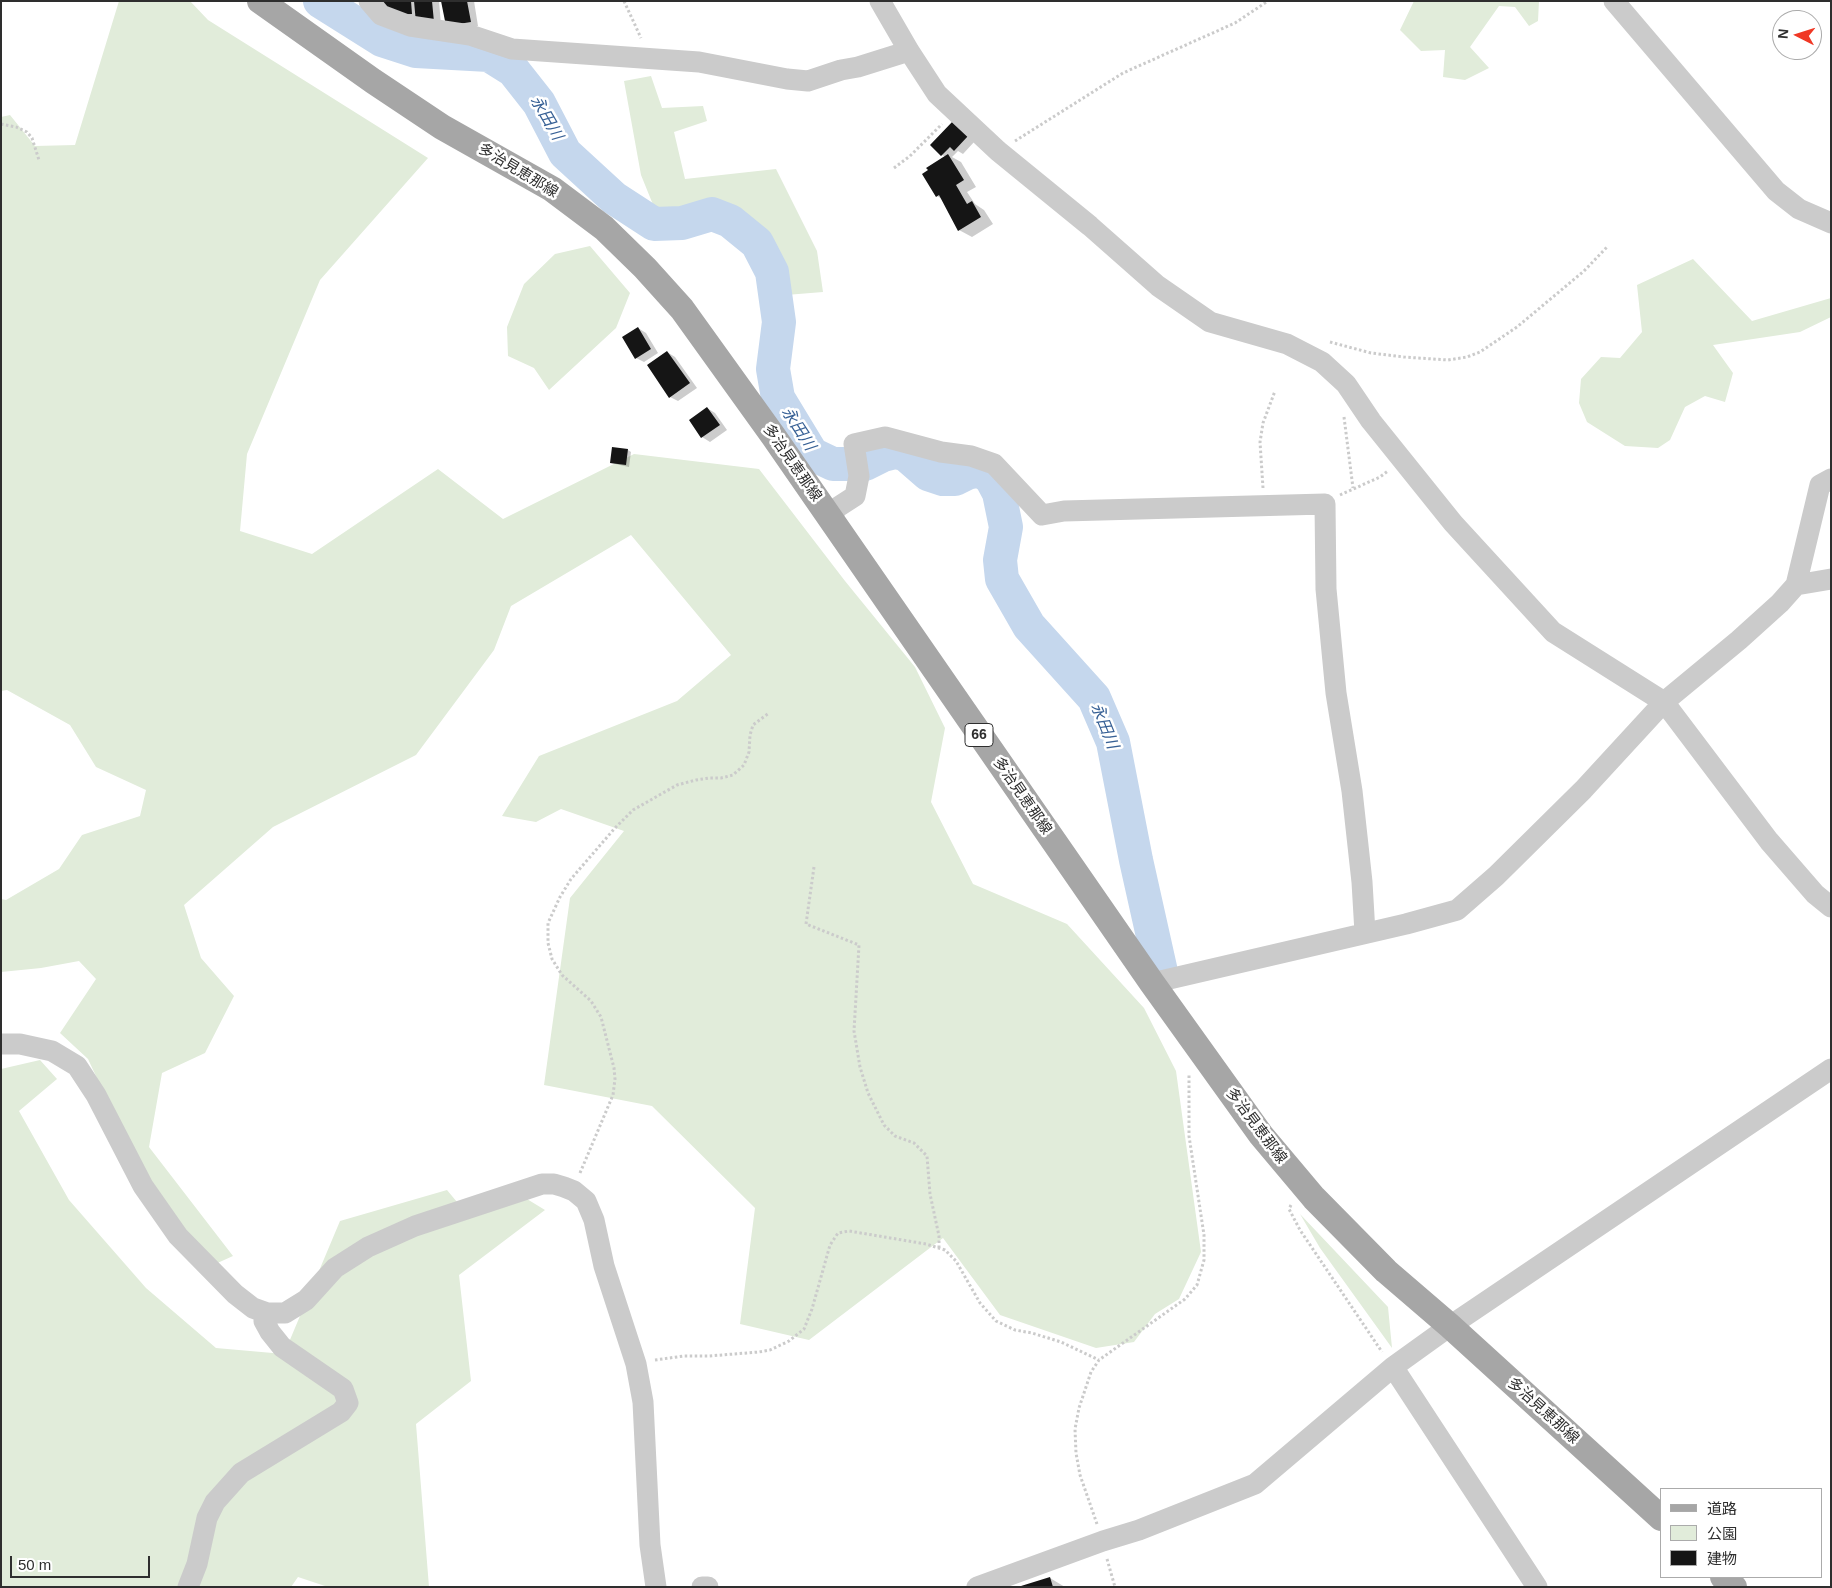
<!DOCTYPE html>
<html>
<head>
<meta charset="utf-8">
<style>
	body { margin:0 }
	#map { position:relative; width:1832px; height:1588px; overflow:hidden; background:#fff; font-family:Arial,"Noto Sans JP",sans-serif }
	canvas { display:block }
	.frame { position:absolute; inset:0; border:2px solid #2e2e2e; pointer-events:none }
	.legend { position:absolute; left:1660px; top:1488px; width:162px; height:90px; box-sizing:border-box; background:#fff; border:1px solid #ababab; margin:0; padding:6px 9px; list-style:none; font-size:15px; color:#2e2e2e }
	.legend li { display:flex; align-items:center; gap:10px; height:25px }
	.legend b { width:25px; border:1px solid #ababab }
	.north { position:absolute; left:1772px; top:10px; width:50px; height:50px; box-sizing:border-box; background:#fff; border:1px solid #ababab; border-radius:50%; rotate:275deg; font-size:14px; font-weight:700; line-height:20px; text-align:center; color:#2e2e2e }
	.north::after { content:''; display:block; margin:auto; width:18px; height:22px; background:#f03825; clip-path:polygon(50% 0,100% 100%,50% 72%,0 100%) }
	.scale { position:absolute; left:10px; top:1556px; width:140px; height:22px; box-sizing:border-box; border:2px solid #2e2e2e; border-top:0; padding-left:6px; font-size:15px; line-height:18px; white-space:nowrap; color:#2e2e2e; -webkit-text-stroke:4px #fff; paint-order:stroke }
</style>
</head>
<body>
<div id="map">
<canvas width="1832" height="1588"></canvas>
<div class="frame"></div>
<ul class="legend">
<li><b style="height:6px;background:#a6a6a6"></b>道路</li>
<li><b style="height:14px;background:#e1ecda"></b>公園</li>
<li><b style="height:14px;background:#151515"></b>建物</li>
</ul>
<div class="north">N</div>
<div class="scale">50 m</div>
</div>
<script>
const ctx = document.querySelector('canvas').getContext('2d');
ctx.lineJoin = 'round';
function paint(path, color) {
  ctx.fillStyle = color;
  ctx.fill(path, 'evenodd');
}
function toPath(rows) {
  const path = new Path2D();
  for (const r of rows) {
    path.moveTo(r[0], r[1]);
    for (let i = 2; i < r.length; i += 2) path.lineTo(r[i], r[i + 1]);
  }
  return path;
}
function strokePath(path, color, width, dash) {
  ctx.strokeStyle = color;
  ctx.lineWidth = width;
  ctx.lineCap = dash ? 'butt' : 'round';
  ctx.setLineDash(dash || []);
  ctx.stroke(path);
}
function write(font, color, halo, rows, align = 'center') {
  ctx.font = font + ' Arial,"Noto Sans JP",sans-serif';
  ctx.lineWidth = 5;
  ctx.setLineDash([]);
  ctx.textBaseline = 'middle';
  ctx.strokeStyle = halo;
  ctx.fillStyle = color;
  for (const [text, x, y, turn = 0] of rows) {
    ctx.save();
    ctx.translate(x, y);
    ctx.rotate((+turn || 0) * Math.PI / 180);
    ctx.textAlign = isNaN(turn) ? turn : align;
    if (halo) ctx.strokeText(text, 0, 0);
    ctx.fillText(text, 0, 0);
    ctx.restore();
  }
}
paint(toPath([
	[119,1,190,1,208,20,428,158,320,280,247,454,240,531,312,554,438,469,503,519,634,454,759,469,845,581,915,667,945,728,931,802,973,884,1067,924,1144,1008,1176,1071,1201,1252,1179,1299,1155,1314,1134,1342,1096,1348,1000,1315,943,1238,809,1340,740,1324,755,1208,652,1106,544,1085,570,898,624,831,561,809,536,822,502,816,539,756,677,701,731,655,631,535,511,606,494,650,416,755,273,827,184,905,201,958,234,996,205,1053,162,1073,149,1147,233,1256,213,1265,161,1205,124,1136,88,1059,60,1033,96,979,79,961,41,968,1,972,1,899,6,900,59,869,82,835,140,816,146,790,96,767,70,725,7,690,1,691,1,117,10,115,35,146,75,145],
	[1414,1,1539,1,1538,21,1529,26,1515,7,1499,6,1470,47,1489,68,1465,80,1443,77,1445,50,1421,51,1400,30],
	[651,76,662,108,703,106,707,121,674,132,685,179,776,169,817,251,823,292,786,295,778,267,764,238,741,217,710,204,656,212,641,175,624,81],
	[590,246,630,293,616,328,549,390,534,368,508,356,507,327,524,284,555,254],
	[1693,259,1752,321,1831,298,1831,317,1800,332,1713,345,1733,373,1725,402,1705,396,1685,407,1670,440,1658,448,1625,446,1587,422,1579,403,1581,379,1601,357,1620,358,1642,332,1637,285],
	[40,1060,57,1079,19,1111,69,1200,146,1288,216,1348,284,1354,340,1221,447,1190,467,1214,522,1196,545,1210,459,1275,471,1381,416,1424,429,1587,328,1587,298,1577,291,1587,1,1587,1,1069],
	[1300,1214,1388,1307,1392,1348,1320,1248]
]), '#e1ecda');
paint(toPath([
	[384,1,439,1,441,25,393,19],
	[443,1,474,1,478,26,455,30],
	[953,123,975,141,963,154,958,151,952,157,961,162,976,187,967,192,975,204,984,210,993,224,972,237,959,230,942,199,937,196,946,157,942,155],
	[638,328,646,333,658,353,644,362,636,358],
	[667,352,675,357,697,388,678,401,670,397],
	[707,408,715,413,727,430,710,442,702,437,691,420],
	[628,450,631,452,629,467,611,463],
	[1050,1578,1065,1587,1023,1587]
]), '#0003');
strokePath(toPath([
	[320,1,382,40,416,51,489,55,513,70,539,103,565,153,614,198,654,224,682,223,712,214,730,221,757,243,772,272,779,322,773,369,778,398,812,454,833,464,865,464,883,455,895,452,905,454,928,474,943,479,955,479,967,473,980,470,991,478,999,493,1006,527,1000,560,1002,579,1029,626,1094,698,1113,742,1136,860,1161,972]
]), '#c5d7ed', 34);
paint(toPath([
	[383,1,411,1,412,14,384,15],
	[414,1,432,1,434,22,416,23],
	[441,1,467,1,471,22,446,26],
	[953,121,968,136,954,151,950,147,941,156,930,145],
	[948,154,964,180,956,185,967,204,972,201,981,217,958,231,939,195,936,197,922,174,928,170,926,168],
	[638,327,651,349,635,359,622,337],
	[667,351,690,383,669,398,647,365],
	[707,407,720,425,701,438,689,420],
	[612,447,628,449,626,465,610,463],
	[1050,1577,1053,1587,1021,1587,1021,1586]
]), '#151515');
strokePath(toPath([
	[624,1,641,38],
	[1,124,16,127,27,132,32,138,39,160],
	[1015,141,1123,73,1235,23,1268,1],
	[894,168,910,156,942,124],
	[1330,342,1371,353,1404,357,1448,360,1467,357,1480,352,1517,327,1584,271,1608,246],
	[1344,417,1353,488],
	[1263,488,1260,442,1263,423,1275,391],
	[1340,495,1380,477,1388,471],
	[814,867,806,924,859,945,854,1031,860,1067,868,1093,884,1125,895,1136,914,1143,927,1156,930,1194,939,1236,939,1248],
	[580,1173,613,1095,615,1079,614,1068,601,1017,591,1001,562,975,552,959,548,943,548,923,560,897,571,879,615,828,633,810,677,785,696,780,709,778,721,778,733,775,744,765,749,752,750,735,753,725,769,713],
	[1291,1205,1289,1209,1300,1230,1382,1352],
	[655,1360,684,1356,709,1356,759,1352,770,1350,789,1341,804,1329,812,1309,830,1245,838,1233,849,1231,926,1244,945,1250,956,1261,980,1303,996,1321,1015,1330,1032,1333,1061,1342,1099,1360],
	[1097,1524,1080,1475,1076,1453,1075,1429,1079,1408,1091,1372,1099,1360,1185,1299,1197,1285,1204,1260,1204,1235,1189,1136,1189,1074],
	[1107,1559,1115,1587]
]), '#cbcbcb', 3, [2.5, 2.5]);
strokePath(toPath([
	[369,1,381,15,410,26,470,35,512,49,699,62,787,79,808,81,841,70,858,67,909,51],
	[880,1,909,51,937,94,998,151,1090,226,1158,286,1210,322,1287,344,1322,362,1346,384,1371,421,1453,523,1553,632,1664,702,1769,841,1815,894,1831,907],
	[1614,1,1776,191,1799,209,1831,223],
	[830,517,838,507,855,496,859,476,854,444,885,437,941,452,971,456,994,464,1042,515,1064,511,1325,504,1326,589,1336,693,1352,791,1362,882,1365,933],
	[1796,585,1831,579],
	[1152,983,1406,924,1457,910,1496,876,1583,790,1664,702,1739,640,1780,603,1796,585,1820,485,1831,479],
	[1,1044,20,1044,52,1051,77,1066,96,1095,143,1186,178,1236,235,1294,253,1308,267,1313,285,1313,306,1300,335,1268,368,1247,415,1226,542,1184,554,1184,564,1187,574,1191,586,1201,594,1220,604,1266,636,1364,643,1402,650,1545,656,1587],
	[1393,1367,1537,1587],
	[188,1587,197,1564,207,1518,215,1502,241,1473,341,1412,348,1403,343,1389,282,1347,270,1332,264,1321,267,1313],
	[702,1587,708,1587],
	[977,1587,1103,1541,1139,1530,1255,1484,1393,1367,1450,1326,1831,1069]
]), '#cbcbcb', 21);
strokePath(toPath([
	[260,1,373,81,442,127,552,189,604,228,645,268,682,309,774,437,1152,983,1261,1135,1314,1198,1386,1271,1450,1326,1661,1518],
	[1723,1577,1734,1587]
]), '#a6a6a6', 26);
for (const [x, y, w] of [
	[979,735,28]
]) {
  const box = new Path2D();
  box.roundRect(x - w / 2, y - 11.5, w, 23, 4);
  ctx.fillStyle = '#fff';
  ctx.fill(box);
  strokePath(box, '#2e2e2e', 1);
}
write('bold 14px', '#2e2e2e', null, [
	["66",979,735]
]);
write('15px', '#2e2e2e', '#fff', [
	["多治見恵那線",518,171,31],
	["多治見恵那線",792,463,55],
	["多治見恵那線",1022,796,55],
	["多治見恵那線",1256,1126,53],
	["多治見恵那線",1543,1411,42]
]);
write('italic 16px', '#376095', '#fff', [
	["永田川",546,118,60],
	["永田川",798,429,57],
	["永田川",1104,726,68]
]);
</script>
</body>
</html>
